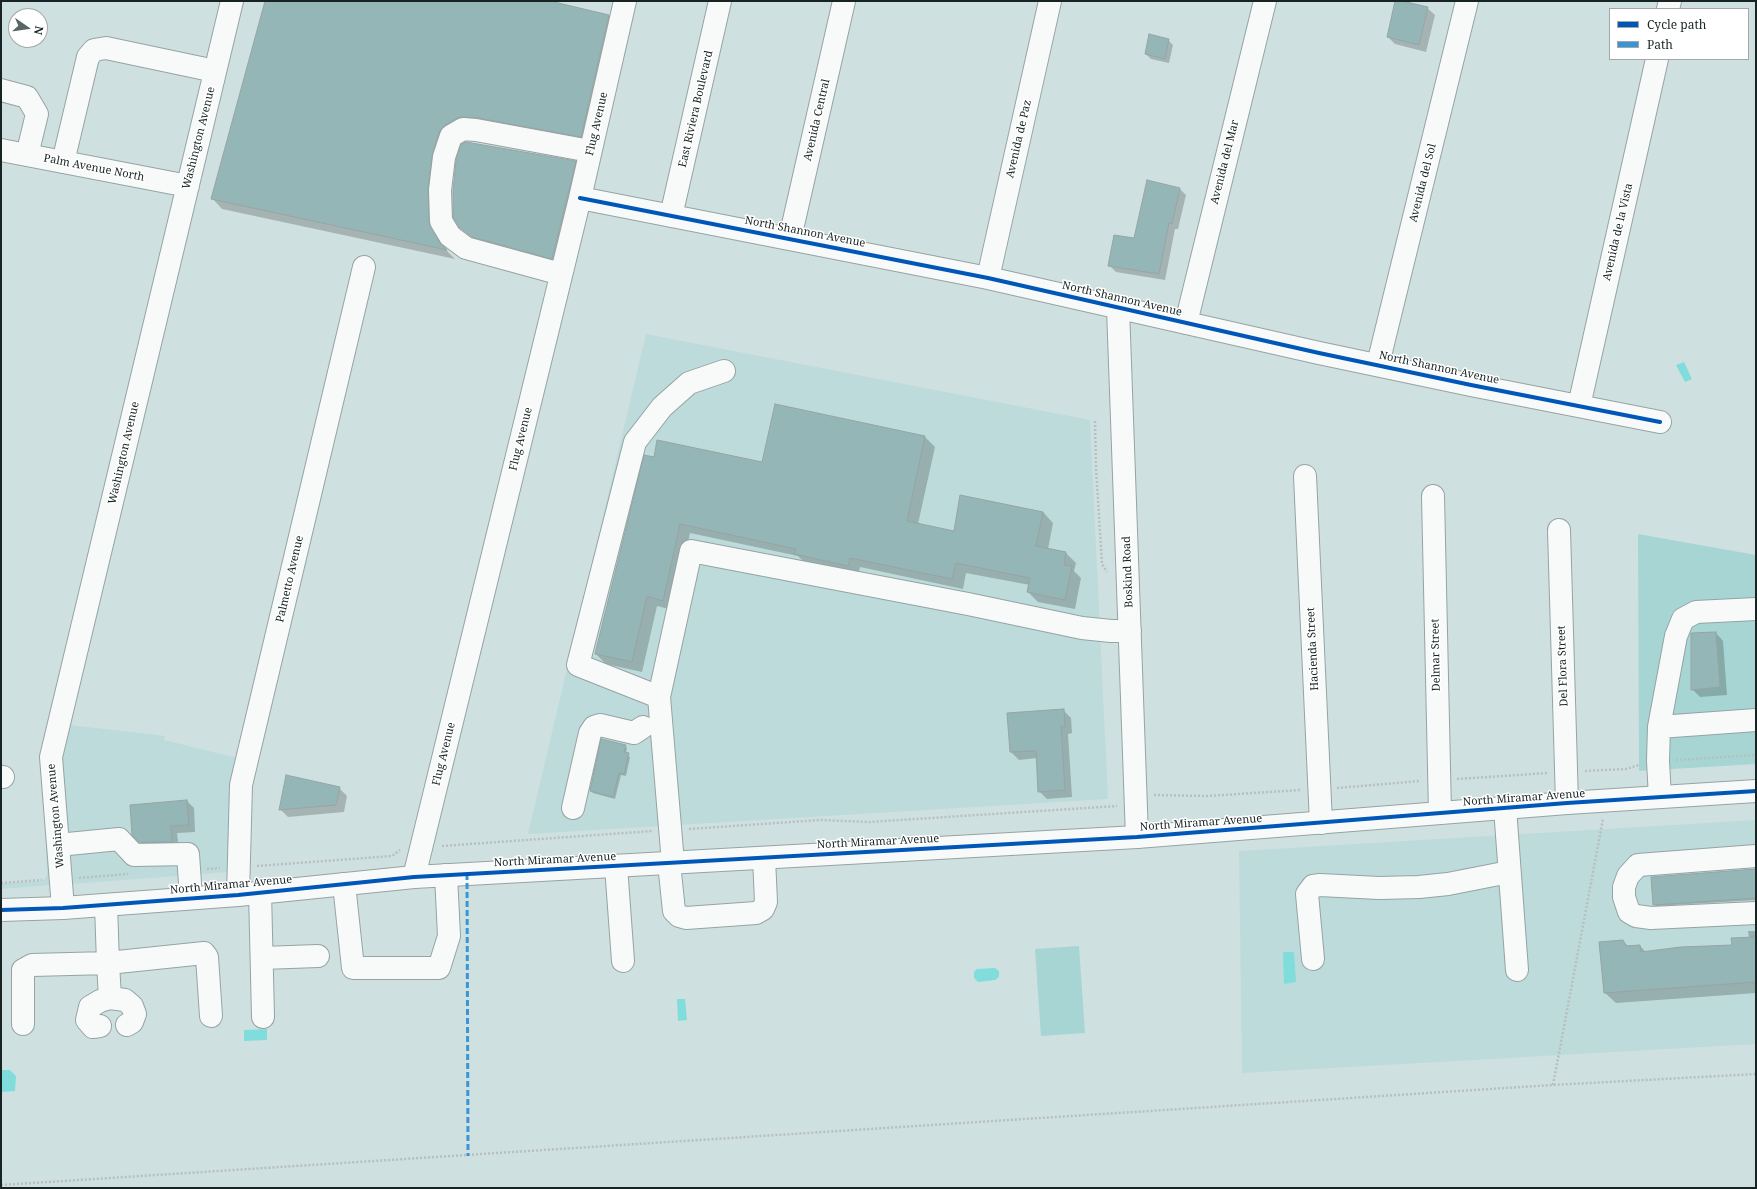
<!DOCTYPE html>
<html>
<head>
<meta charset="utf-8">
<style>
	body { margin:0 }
	#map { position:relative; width:1757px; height:1189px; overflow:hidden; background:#cfe0e0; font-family:"Noto Serif",serif }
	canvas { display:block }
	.frame { position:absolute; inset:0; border:2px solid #182424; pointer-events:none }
	.legend { position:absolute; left:1609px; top:8px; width:140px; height:52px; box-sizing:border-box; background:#fff; border:1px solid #a3a7a7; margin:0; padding:5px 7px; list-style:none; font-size:12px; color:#182424 }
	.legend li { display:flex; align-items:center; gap:8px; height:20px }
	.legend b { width:20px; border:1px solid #a3a7a7 }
	.north { position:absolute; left:8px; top:8px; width:40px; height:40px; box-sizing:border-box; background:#fff; border:1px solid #a3a7a7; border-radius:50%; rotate:103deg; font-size:11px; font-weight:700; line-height:16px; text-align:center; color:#182424 }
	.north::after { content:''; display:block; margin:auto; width:14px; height:18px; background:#586666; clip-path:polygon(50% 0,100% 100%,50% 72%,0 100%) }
</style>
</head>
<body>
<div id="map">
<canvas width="1757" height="1189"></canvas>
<div class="frame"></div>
<ul class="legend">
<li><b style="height:5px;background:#0057b8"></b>Cycle path</li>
<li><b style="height:5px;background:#3995d6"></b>Path</li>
</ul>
<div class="north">N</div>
</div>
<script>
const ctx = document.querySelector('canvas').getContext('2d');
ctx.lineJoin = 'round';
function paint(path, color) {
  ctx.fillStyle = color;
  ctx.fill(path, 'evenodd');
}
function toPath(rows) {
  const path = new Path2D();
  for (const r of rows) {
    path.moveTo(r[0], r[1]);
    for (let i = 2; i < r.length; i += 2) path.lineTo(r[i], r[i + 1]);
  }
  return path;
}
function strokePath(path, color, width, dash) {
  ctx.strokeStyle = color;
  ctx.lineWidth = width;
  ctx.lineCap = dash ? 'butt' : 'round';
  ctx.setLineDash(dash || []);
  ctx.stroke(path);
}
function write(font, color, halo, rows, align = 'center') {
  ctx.font = font + ' "Noto Serif",serif';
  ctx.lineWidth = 3;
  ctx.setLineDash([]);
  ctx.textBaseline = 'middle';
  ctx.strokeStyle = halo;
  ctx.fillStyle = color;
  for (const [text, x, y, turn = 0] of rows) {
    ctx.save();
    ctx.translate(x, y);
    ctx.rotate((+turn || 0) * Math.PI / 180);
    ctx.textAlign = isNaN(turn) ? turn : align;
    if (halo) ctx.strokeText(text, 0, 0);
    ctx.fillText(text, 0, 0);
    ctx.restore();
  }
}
paint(toPath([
	[646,334,1090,420,1108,799,528,834],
	[69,725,165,736,164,740,237,758,229,872,71,884,61,758],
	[45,801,51,885,1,889,1,883,40,881,44,880,47,876],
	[1756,820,1756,1044,1242,1073,1239,851]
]), '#bddbda');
paint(toPath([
	[1638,534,1756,555,1756,764,1639,771],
	[1079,946,1085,1033,1041,1036,1035,949]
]), '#a7d5d3');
paint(toPath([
	[1684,362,1692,379,1685,382,1676,365],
	[1283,952,1294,952,1296,982,1284,984],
	[995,968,999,971,999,977,995,980,978,982,974,978,974,972,977,969],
	[677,999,685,999,687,1020,678,1021],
	[267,1029,267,1040,244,1041,244,1030],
	[1,1070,10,1070,16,1076,15,1091,1,1092]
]), '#80dddb');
paint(toPath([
	[266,1,545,1,609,16,619,26,591,146,455,135,440,238,448,252,455,259,222,209,212,198],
	[1396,1,1427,8,1435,15,1426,52,1395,44,1388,37],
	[1168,40,1173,45,1169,63,1151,59,1146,54],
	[466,143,575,162,585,172,562,268,483,247,460,227],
	[1180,189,1186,195,1178,229,1175,229,1165,280,1116,272,1109,265,1135,240],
	[925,437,935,447,918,524,955,532,1043,512,1053,523,1048,549,1066,553,1076,563,1074,571,1081,578,1075,609,1038,602,1028,592,1030,585,966,573,963,589,860,567,858,575,806,564,798,556,690,533,673,610,657,606,642,672,606,664,596,654,655,458,763,463],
	[1716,633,1723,641,1727,695,1700,697,1692,689],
	[1063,710,1071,718,1072,733,1068,734,1072,797,1047,799,1039,791,1037,758,1019,760,1011,752,1008,714],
	[625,746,627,748,626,754,630,757,626,776,621,775,615,799,593,793,591,791],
	[339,788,347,796,344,812,288,817,280,809],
	[187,801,194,808,195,832,177,833,179,849,147,849,133,834],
	[1756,870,1756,900,1656,906,1654,904],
	[1748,931,1756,931,1756,993,1616,1003,1605,993,1623,941,1629,947,1640,946,1646,952,1733,946,1749,938]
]), '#0003');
const building = toPath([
	[265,1,550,1,609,15,581,137,478,118,464,117,457,118,445,125,439,132,432,156,428,189,429,221,439,242,447,250,211,199,265,1],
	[1395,1,1402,1,1428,7,1419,45,1387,37,1395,1],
	[1149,34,1169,39,1165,59,1145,54,1149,34],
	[466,142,576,161,552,259,472,237,459,227,453,217,453,191,456,160,461,144,466,142],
	[1147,180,1180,188,1172,224,1169,223,1159,274,1108,266,1114,235,1134,238,1147,180],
	[775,404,925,436,907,521,954,531,960,495,1043,512,1036,546,1066,552,1064,565,1072,566,1065,600,1027,592,1030,578,956,563,952,579,850,558,848,566,794,554,796,549,680,524,663,601,647,596,632,662,595,654,644,455,654,457,657,440,762,462,775,404],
	[1716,632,1720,687,1691,690,1691,633,1716,632],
	[1064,709,1065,726,1061,726,1065,790,1038,792,1036,751,1010,752,1007,713,1064,709],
	[601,739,626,745,624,752,629,753,624,774,619,773,613,797,590,791,601,739],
	[286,775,340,787,336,805,279,810,286,775],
	[187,800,189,825,171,826,172,842,139,842,132,835,130,805,187,800],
	[1756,869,1756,898,1653,905,1651,877,1756,869],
	[1756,937,1756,982,1604,993,1599,942,1623,940,1626,946,1640,945,1641,952,1681,947,1732,945,1731,938,1756,937]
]);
paint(building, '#95b6b6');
strokePath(building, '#97a4a4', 1);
const minor = toPath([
	[1668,9,1670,1],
	[1,90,27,97,37,114,27,155],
	[1,150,188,186],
	[63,162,88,57,94,50,106,48,215,71],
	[580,198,988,278,1319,353,1471,385,1660,422],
	[671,216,720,1],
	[790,238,844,1],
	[561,274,466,248,450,236,441,221,440,190,444,157,451,136,463,129,476,130,590,151],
	[988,278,1050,1],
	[1118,308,1137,837],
	[1186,323,1265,1],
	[1378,364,1467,1],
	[1579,406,1657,59],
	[1305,476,1321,823],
	[1433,496,1440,813],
	[1559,530,1567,803],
	[659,697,578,665,635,442,662,407,689,383,724,371],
	[1659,727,1756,720],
	[1,777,3,777],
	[1660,797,1658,761,1659,727,1676,636,1683,619,1696,612,1756,609],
	[573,808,590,733,594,727,600,725,634,733,643,727],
	[1505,808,1517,970],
	[58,845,119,839,134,855,188,854,191,898],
	[1756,856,1638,865,1628,876,1624,887,1624,897,1629,912,1636,916,1651,918,1756,913],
	[669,863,674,911,679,916,686,918,756,913,763,909,766,902,764,858],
	[673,863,659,697,691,551,968,604,1082,628,1111,631,1130,631],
	[616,866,623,961],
	[414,877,580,198,625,1],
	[344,884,353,968,439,968,449,936,446,875],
	[260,892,263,1017],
	[238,895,241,785,364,267],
	[106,905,108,963,204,953,207,957,211,1016],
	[63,908,51,757,232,1],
	[262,958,318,956],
	[1313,959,1307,894,1313,886,1320,885,1379,888,1419,887,1448,884,1509,872],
	[110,998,125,1000,132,1006,135,1014,132,1022,127,1025],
	[23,1024,23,970,32,965,108,963,110,998,100,1001,90,1007,87,1020,93,1027,100,1026]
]);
const major = toPath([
	[1,910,63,908,238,895,414,877,1137,837,1567,803,1756,791]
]);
strokePath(minor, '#96a3a3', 24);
strokePath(major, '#96a3a3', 24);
strokePath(toPath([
	[1095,421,1096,468,1102,564,1107,572],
	[1676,760,1756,755],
	[1585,771,1626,769,1639,765],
	[1457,779,1548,773],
	[1337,788,1420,781],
	[1154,795,1207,796,1300,790],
	[689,829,820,820,869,822,1117,806],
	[442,846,652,831],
	[257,866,392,856,400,850],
	[207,869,220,868],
	[79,878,128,874],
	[1,883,42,880],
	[1553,1085,1603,819],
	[1,1185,1552,1085,1756,1074]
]), '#b8bfbe', 2.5, [2, 2]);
strokePath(minor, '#f8fafa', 22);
strokePath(major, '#f8fafa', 22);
strokePath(toPath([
	[467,874,468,1156]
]), '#3995d6', 3, [6, 3]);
strokePath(toPath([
	[580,198,988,278,1319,353,1471,385,1660,422],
	[1,910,63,908,238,895,414,877,1137,837,1567,803,1756,791]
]), '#0057b8', 4);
write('11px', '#182424', '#fff', [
	["East Riviera Boulevard",696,109,-77],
	["Avenida Central",817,120,-77],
	["Flug Avenue",597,124,-77],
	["Washington Avenue",199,138,-76],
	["Avenida de Paz",1019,139,-77],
	["Avenida del Mar",1225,162,-76],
	["Palm Avenue North",94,168,11],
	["Avenida del Sol",1423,183,-76],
	["North Shannon Avenue",805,232,11],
	["Avenida de la Vista",1618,232,-77],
	["North Shannon Avenue",1122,299,13],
	["North Shannon Avenue",1439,368,12],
	["Flug Avenue",521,439,-76],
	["Washington Avenue",124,453,-77],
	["Boskind Road",1128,572,-92],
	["Palmetto Avenue",290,579,-77],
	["Hacienda Street",1313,649,-93],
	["Delmar Street",1436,655,-91],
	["Del Flora Street",1563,666,-92],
	["Flug Avenue",444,754,-76],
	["North Miramar Avenue",1524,798,-4],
	["Washington Avenue",56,816,-95],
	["North Miramar Avenue",1201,823,-4],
	["North Miramar Avenue",878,842,-3],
	["North Miramar Avenue",555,860,-3],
	["North Miramar Avenue",231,885,-5]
]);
</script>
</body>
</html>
